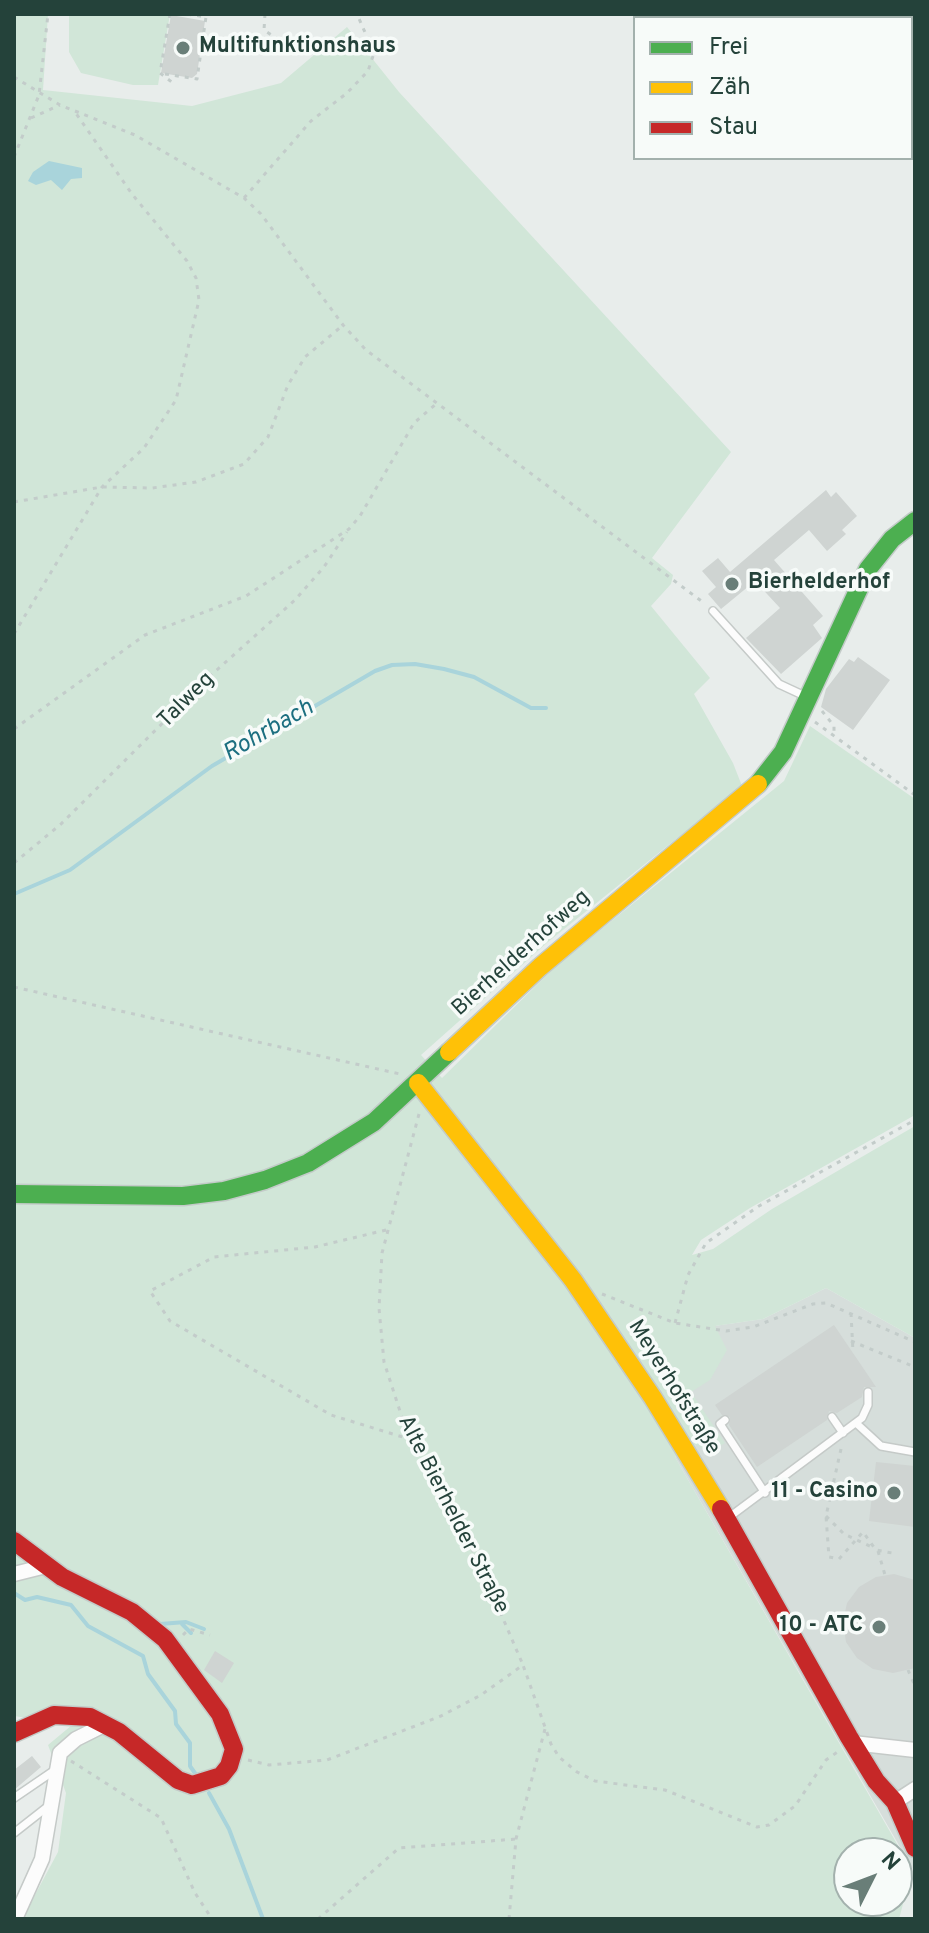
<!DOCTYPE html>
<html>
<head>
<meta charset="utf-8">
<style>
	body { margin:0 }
	#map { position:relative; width:929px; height:1933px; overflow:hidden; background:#e8edeb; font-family:Overpass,sans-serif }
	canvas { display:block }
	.frame { position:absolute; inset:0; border:16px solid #24423a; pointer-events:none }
	.legend { position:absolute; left:633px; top:16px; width:280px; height:144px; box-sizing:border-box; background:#f7fbf9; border:2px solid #a3b1ad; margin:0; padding:10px 14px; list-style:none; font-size:24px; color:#24423a }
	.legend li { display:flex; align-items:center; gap:16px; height:40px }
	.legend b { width:40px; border:2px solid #a3b1ad }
	.north { position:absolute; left:833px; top:1837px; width:80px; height:80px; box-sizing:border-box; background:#f7fbf9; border:2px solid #a3b1ad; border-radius:50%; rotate:48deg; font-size:22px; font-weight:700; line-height:32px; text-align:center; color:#24423a }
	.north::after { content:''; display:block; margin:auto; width:28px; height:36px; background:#697e78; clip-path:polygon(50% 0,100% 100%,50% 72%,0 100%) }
</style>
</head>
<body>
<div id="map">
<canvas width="929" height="1933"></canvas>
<div class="frame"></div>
<ul class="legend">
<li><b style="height:10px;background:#4caf50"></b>Frei</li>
<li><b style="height:10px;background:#ffc107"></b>Zäh</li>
<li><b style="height:10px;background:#c62828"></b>Stau</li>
</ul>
<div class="north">N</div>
</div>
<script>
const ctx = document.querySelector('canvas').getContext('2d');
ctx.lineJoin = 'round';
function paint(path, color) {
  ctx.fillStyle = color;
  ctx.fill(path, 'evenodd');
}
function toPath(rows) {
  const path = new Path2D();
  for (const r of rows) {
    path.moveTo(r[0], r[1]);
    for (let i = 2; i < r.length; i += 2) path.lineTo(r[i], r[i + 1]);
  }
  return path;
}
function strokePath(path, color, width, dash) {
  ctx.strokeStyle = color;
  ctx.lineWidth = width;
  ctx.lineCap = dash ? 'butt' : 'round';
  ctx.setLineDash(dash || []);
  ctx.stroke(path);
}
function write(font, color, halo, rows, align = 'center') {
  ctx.font = font + ' Overpass,sans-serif';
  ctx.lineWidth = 7;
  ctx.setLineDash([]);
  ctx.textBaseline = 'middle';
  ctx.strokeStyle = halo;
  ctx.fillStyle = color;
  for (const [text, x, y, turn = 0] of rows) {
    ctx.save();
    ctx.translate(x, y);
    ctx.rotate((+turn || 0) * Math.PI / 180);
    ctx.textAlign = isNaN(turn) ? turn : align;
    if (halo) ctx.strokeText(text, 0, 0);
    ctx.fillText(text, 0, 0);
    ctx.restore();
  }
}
paint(toPath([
	[826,1288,915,1338,915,1873,675,1457,696,1445,691,1392,714,1326,763,1319]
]), '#d6dedb');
paint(toPath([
	[14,14,48,14,43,90,192,106,281,83,347,27,399,92,731,452,652,558,673,575,671,584,651,606,710,678,694,694,733,763,742,786,548,942,421,1055,442,1078,556,966,784,781,810,726,915,799,915,1115,750,1208,701,1240,692,1255,713,1249,772,1209,915,1126,915,1338,826,1288,763,1319,715,1326,727,1350,710,1380,691,1392,725,1443,710,1452,696,1445,675,1457,912,1870,899,1919,22,1919,58,1852,66,1793,48,1745,72,1725,14,1716],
	[849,1853,897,1853,897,1901,849,1901],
	[69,14,170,14,158,85,133,85,81,73,69,52]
]), '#d1e6d8');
paint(toPath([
	[49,161,82,168,82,178,71,179,62,190,51,180,36,185,28,181,33,172]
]), '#a9d4db');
strokePath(toPath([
	[14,894,70,870,212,766,375,671,392,665,415,664,444,669,474,677,531,708,546,708],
	[14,1593,25,1600,37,1597,71,1605,88,1626,143,1656,148,1674,175,1711,176,1724,190,1743,190,1766,197,1776],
	[160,1624,186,1622,204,1629],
	[182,1624,191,1633],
	[209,1793,229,1829,263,1919]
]), '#a9d4db', 4);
paint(toPath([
	[171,15,205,21,197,74,192,78,161,73],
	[826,490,831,497,836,492,857,516,842,530,846,534,827,551,809,530,774,560,823,616,813,625,822,638,781,674,746,638,780,608,755,581,721,609,708,594,716,587,702,571,718,558,730,572],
	[858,657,890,680,853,730,821,707,826,689,849,659,854,662],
	[834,1325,876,1387,864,1387,862,1397,837,1413,829,1411,827,1420,757,1467,729,1425,730,1417,722,1415,715,1405],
	[876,1462,915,1466,915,1527,869,1521],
	[894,1574,915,1580,915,1668,893,1673,873,1669,857,1658,846,1642,843,1622,847,1603,859,1587,876,1577],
	[215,1651,234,1663,222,1683,204,1670],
	[32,1756,41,1767,14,1790,14,1770]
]), '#cfd4d2');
const lane = toPath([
	[713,611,779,684,807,697],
	[832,1417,843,1433],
	[725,1420,720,1424,765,1493],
	[856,1423,881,1446,915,1452],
	[728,1518,862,1418,868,1405,868,1392],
	[14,1798,55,1770],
	[14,1833,51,1804]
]);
const street = toPath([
	[14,1574,46,1566],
	[853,1743,915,1750],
	[895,1802,915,1789],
	[15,1919,42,1859,60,1753,76,1739,106,1724]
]);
const fast = toPath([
	[758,784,783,752,868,569,892,539,915,521],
	[14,1194,183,1196,224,1191,265,1180,308,1163,374,1122,449,1052]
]);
const slow = toPath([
	[449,1052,540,967,758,784],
	[418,1083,573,1280,653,1398,721,1509]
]);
const jam = toPath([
	[721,1509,849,1737,876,1781,895,1802,915,1848],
	[14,1541,62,1577,132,1612,165,1639,220,1714,234,1749,229,1766,221,1776,192,1785,178,1780,119,1732,90,1717,54,1715,14,1733]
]);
strokePath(lane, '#c5cac8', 10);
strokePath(street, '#c5cac8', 17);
strokePath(fast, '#c3cbc8', 21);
strokePath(slow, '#c3cbc8', 21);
strokePath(jam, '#c3cbc8', 21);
strokePath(toPath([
	[170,14,160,73,173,83],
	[265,14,264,30,279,40,277,47],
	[165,74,197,79,206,17,187,14],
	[14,77,60,105,135,135,244,198,261,214,343,325,366,350,704,603],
	[31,118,60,105],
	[14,157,39,95,48,14],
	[244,198,311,121,347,93,368,71,374,53,357,14],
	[14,502,102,487,152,488,196,482,244,464,268,437,288,385,305,357,342,326],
	[14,634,102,487,144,448,176,400,199,300,196,278,187,261,132,194,75,112],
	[822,711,834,726,834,735],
	[815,722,915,795],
	[14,729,145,635,246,596,349,529,360,516,414,423,436,404],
	[14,863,61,824,209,677,295,600,324,567,347,532],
	[14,987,400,1074],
	[419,1114,382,1253,379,1308,384,1362,409,1439,477,1558,523,1665],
	[386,1230,315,1247,214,1257,150,1291,170,1321,331,1415,409,1439],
	[602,1294,675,1323,726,1331,753,1327,813,1304,826,1303,915,1342],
	[851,1313,853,1352],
	[675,1323,688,1275,706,1243,759,1206,915,1120],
	[851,1341,915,1367],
	[841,1449,826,1516,829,1557,839,1559,863,1532,876,1550,892,1553],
	[826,1516,844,1534,874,1548],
	[878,1551,885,1575],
	[183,1635,189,1629,210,1635],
	[908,1670,915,1686],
	[248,1760,269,1765,327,1760,441,1716,481,1695,523,1665,551,1744,559,1757,577,1772,595,1781,665,1790,757,1827,769,1825,795,1806,826,1760,839,1751],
	[71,1761,161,1818,195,1893,212,1919],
	[318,1919,399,1848,516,1839],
	[509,1919,516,1839,545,1729]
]), '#c3ccca', 3, [4, 6]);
strokePath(lane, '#fcfcfc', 7);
strokePath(street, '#fcfcfc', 14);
strokePath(fast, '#4caf50', 18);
strokePath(slow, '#ffc107', 18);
strokePath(jam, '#c62828', 18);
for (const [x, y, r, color] of [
	[183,48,8,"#697e78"],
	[732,584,8,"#697e78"],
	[894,1493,8,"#697e78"],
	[879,1627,8,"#697e78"]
]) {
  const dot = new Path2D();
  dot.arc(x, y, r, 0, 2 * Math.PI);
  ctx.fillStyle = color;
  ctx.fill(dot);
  strokePath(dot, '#f7fbf9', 3);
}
write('bold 22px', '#24423a', '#f7fbf9', [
	["Multifunktionshaus",199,48],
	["Bierhelderhof",748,584],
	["11 - Casino",878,1493,"right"],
	["10 - ATC",863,1627,"right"]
], 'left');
write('22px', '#24423a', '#f7fbf9', [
	["Talweg",187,701,-45],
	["Bierhelderhofweg",522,954,-42],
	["Meyerhofstraße",673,1388,58],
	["Alte Bierhelder Straße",452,1515,63]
]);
write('italic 24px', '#1c6f80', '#f7fbf9', [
	["Rohrbach",269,732,-30]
]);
</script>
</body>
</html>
